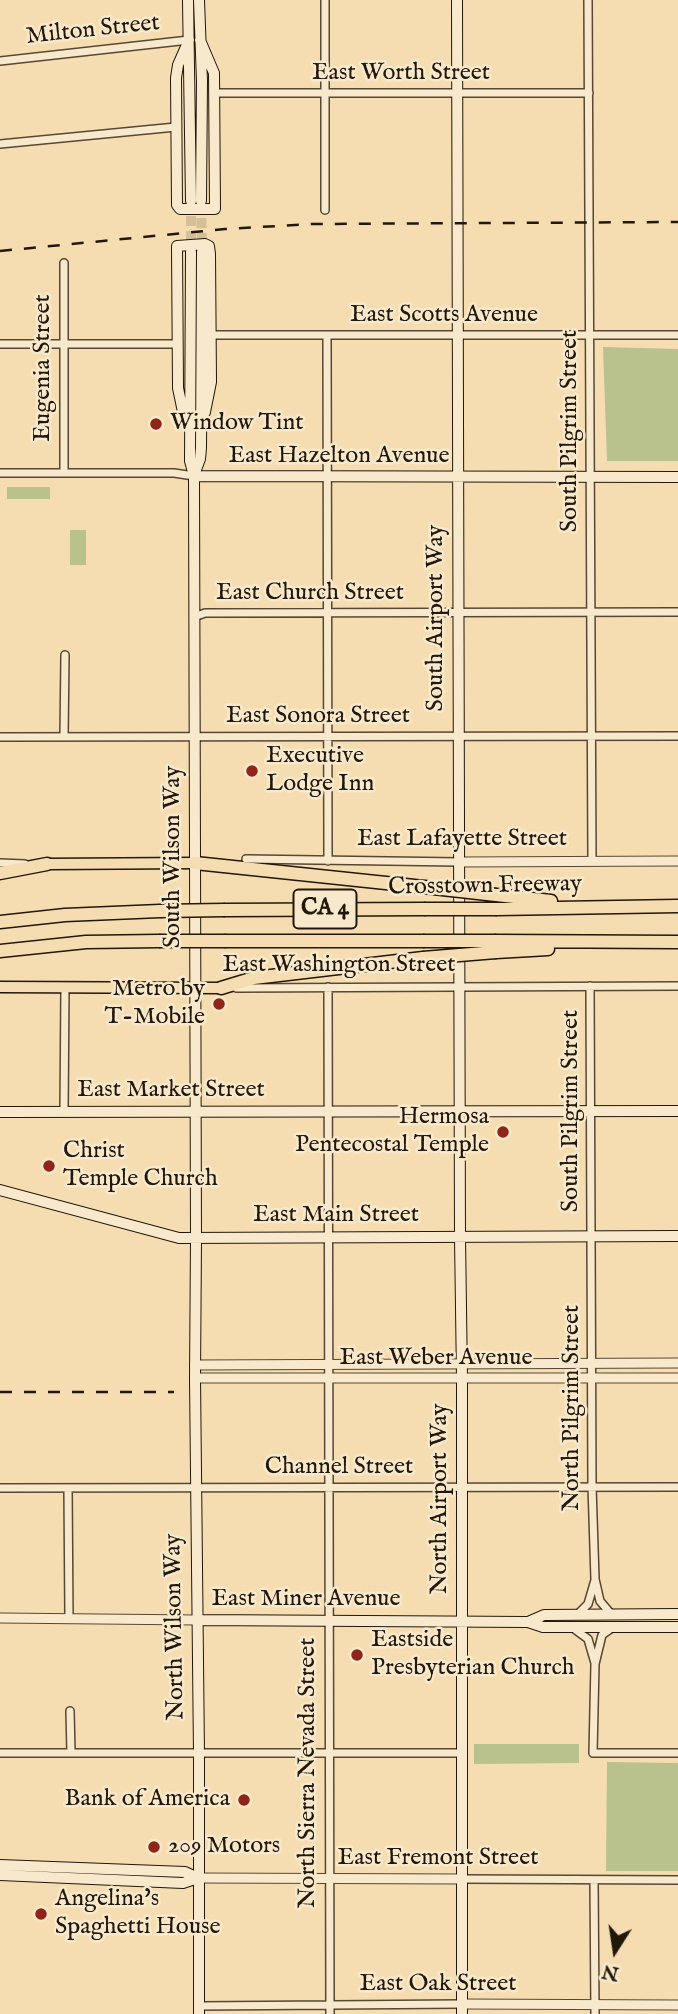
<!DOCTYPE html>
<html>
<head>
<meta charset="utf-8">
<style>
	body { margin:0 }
	#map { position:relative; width:678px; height:2014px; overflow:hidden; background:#f5ddb1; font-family:"IM FELL English",serif }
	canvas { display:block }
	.north { position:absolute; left:580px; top:1916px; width:70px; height:70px; -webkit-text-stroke:5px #f8e9cc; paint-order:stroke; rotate:192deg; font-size:19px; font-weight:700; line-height:28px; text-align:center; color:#21170a }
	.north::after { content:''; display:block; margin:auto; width:24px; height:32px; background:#21170a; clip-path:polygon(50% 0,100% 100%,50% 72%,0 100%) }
</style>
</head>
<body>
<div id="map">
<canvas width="678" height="2014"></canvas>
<div class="north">N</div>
</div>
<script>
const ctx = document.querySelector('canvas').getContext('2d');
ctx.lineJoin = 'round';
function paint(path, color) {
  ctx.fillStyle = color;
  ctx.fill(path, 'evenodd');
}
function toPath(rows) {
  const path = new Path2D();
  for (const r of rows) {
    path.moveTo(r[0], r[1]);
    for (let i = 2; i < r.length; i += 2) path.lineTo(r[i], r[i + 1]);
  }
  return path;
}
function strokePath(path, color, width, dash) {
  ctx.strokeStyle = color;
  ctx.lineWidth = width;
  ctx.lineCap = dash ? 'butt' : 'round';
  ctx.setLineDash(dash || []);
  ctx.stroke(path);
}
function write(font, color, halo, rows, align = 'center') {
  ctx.font = font + ' "IM FELL English",serif';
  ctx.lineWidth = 5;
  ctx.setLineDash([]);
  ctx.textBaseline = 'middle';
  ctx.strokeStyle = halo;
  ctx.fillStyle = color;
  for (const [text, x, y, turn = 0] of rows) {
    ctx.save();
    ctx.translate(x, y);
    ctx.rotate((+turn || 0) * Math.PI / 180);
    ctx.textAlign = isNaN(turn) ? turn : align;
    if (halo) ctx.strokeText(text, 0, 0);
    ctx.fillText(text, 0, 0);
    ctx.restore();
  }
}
paint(toPath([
	[603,347,678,349,678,461,607,461],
	[7,487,50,487,50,499,7,499],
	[70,530,86,530,86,565,70,565],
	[474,1744,579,1744,579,1763,474,1764],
	[607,1762,678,1763,678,1871,606,1871]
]), '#b9c28d');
strokePath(toPath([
	[191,201,191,252],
	[201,203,202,251]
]), '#d5bf98', 10, [10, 5]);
const minor = toPath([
	[588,0,592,861],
	[0,61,189,40],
	[214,93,589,93],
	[0,144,176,127],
	[325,210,325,0],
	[64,263,64,473],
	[211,335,678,335],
	[327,335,328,861],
	[0,344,177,344],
	[0,473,174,473,194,476],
	[194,617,205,613,678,612],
	[0,737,678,736],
	[64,737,65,655],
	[246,859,459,862],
	[0,863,25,864],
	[590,986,592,1486,595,1579,600,1601,611,1614],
	[328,987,330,2014],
	[236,988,678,986],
	[64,1112,65,987],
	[0,1488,678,1487],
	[68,1488,69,1619],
	[577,1615,588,1604,595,1580],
	[573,1628,588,1639,595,1663],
	[612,1628,602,1635,595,1664,593,1753,678,1753],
	[70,1711,71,1753],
	[0,1753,461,1753],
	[462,1879,678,1880],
	[594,1880,595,2014],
	[199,2006,462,2004]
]);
const tertiary = toPath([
	[459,862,678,861],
	[195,1365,678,1363],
	[195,1378,678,1378],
	[0,1618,197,1620],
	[198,1878,462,1879],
	[462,2004,678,2005]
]);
const secondary = toPath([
	[188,0,191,201],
	[199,0,202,81,201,201],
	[457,0,460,1237,462,1379,462,2014],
	[189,40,178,65,176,78,177,205,180,209,215,209,214,73,200,40],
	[191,252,190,461,194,476,196,1239,195,1378,199,1755,199,2014],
	[190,420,183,412,178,388,177,246,205,244,209,246,210,254,211,382,205,412,201,420],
	[194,475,200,459,201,448,202,252],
	[194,476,678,477],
	[0,1112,678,1111],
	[0,1190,179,1238,678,1236],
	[197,1620,528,1622,543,1627,678,1627],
	[528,1622,544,1615,678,1614],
	[0,1865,185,1872,198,1878],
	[0,1875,183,1883,198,1878]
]);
const primary = toPath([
	[47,864,195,863],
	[0,987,221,988]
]);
const motorway = toPath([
	[195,863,424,887],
	[0,873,47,864],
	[496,895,551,901],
	[497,909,678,906],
	[225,910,424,909],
	[0,922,65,915,160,911],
	[226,941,423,941],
	[496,941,678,942],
	[0,951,86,942,159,941],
	[496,952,548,949],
	[221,988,254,978,423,958]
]);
strokePath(minor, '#564834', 10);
strokePath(tertiary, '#564834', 11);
strokePath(secondary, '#21170a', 12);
strokePath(primary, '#21170a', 13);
strokePath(motorway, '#21170a', 15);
strokePath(minor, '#f8e9cc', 7);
strokePath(tertiary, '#f8e9cc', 9);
strokePath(secondary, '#f8e9cc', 10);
strokePath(primary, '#f5ddb1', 10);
strokePath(motorway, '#f5ddb1', 12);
strokePath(toPath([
	[0,251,225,229,312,224,678,222],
	[0,1392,174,1392]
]), '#21170a', 2.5, [12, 12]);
const motorwayBridge = toPath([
	[424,887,496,895],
	[424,909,497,909],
	[160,911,225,910],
	[159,941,226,941],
	[423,941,496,941],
	[423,958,496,952]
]);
strokePath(motorwayBridge, '#21170a', 15, []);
strokePath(motorwayBridge, '#f5ddb1', 12);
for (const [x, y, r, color] of [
	[156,424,7,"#8f2418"],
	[252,771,7,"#8f2418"],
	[219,1004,7,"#8f2418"],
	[503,1132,7,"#8f2418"],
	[49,1166,7,"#8f2418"],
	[357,1655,7,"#8f2418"],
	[244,1800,7,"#8f2418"],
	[154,1847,7,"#8f2418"],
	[41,1914,7,"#8f2418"]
]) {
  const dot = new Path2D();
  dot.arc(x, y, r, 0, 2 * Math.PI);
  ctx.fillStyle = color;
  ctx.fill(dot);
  strokePath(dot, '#f8e9cc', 2.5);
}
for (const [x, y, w] of [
	[325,909,63]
]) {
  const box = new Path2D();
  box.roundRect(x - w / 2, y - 19.5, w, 39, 5);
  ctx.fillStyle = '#f8e9cc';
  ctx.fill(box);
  strokePath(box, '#21170a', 2);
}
write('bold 23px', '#21170a', null, [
	["CA 4",325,909]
]);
write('24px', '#21170a', '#f8e9cc', [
	["Milton Street",93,31,-6],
	["East Worth Street",401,74],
	["East Scotts Avenue",444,316],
	["Eugenia Street",44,368,-90],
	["South Pilgrim Street",571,431,-90],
	["East Hazelton Avenue",339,457],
	["East Church Street",310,594],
	["South Airport Way",437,618,-90],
	["East Sonora Street",318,717],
	["East Lafayette Street",462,840],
	["South Wilson Way",174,857,-90],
	["Crosstown Freeway",485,887,-1],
	["East Washington Street",339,966],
	["East Market Street",171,1091],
	["South Pilgrim Street",572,1111,-90],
	["East Main Street",336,1216],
	["East Weber Avenue",436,1359],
	["North Pilgrim Street",573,1408,-90],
	["Channel Street",339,1468],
	["North Airport Way",441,1499,-90],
	["East Miner Avenue",306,1600],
	["North Wilson Way",176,1627,-91],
	["North Sierra Nevada Street",309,1773,-90],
	["East Fremont Street",438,1859],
	["East Oak Street",438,1985]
]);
write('24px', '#21170a', '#f8e9cc', [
	["Window Tint",170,424],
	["Executive",266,757],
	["Lodge Inn",266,785],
	["Metro by",205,990,"right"],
	["T-Mobile",205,1018,"right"],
	["Hermosa",489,1118,"right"],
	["Pentecostal Temple",489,1146,"right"],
	["Christ",63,1152],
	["Temple Church",63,1180],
	["Eastside",371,1641],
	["Presbyterian Church",371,1669],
	["Bank of America",230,1800,"right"],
	["209 Motors",168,1847],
	["Angelina's",55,1900],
	["Spaghetti House",55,1928]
], 'left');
</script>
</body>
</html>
